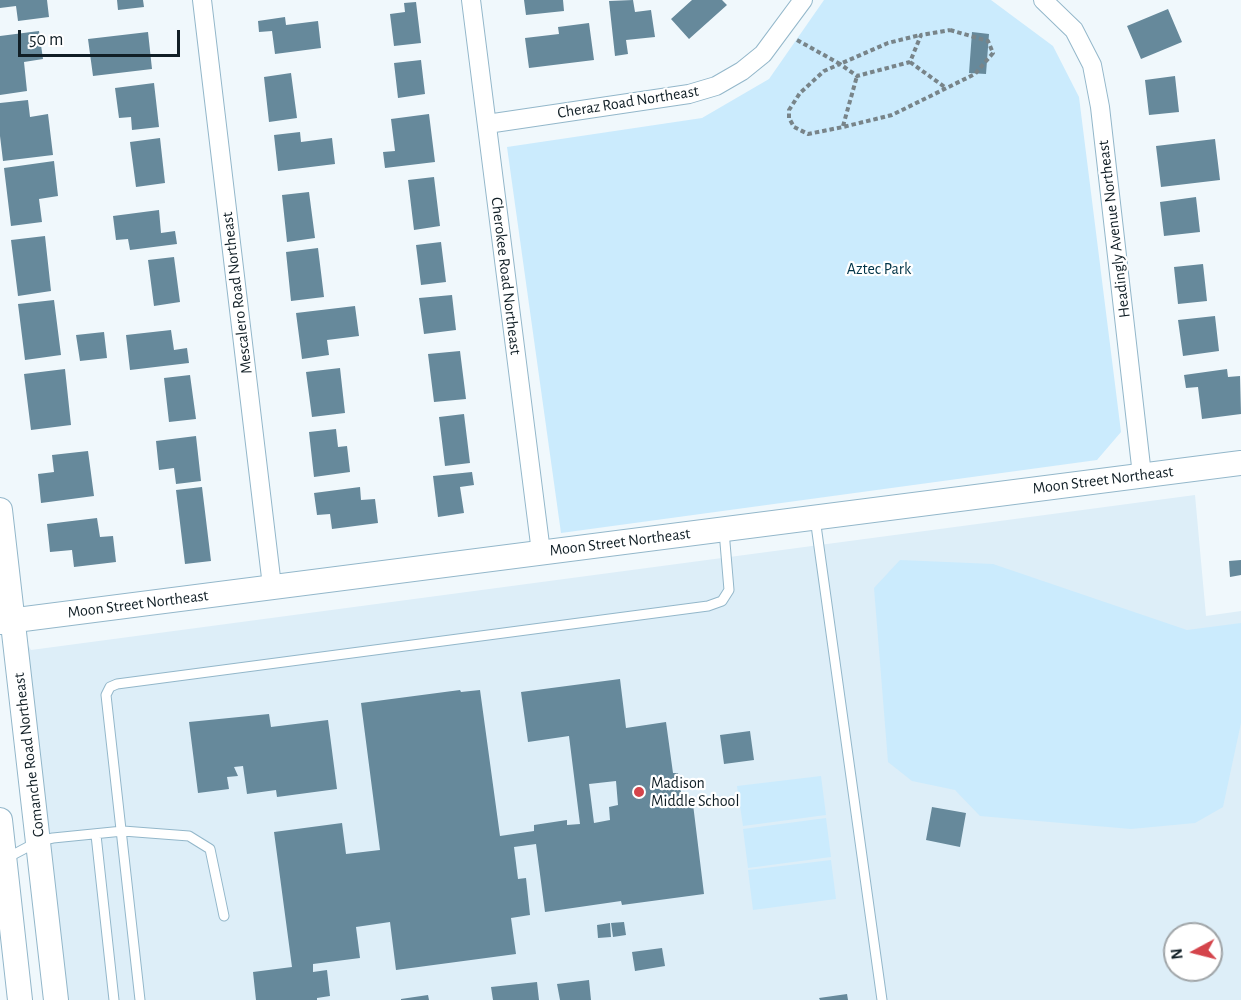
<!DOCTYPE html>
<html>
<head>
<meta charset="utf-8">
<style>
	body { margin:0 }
	#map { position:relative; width:1241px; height:1000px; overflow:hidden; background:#f0f8fc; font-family:"Alegreya Sans",sans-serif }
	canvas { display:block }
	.north { position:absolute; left:1163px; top:922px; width:60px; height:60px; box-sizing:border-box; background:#fff; border:2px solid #a0a5a8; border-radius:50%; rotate:263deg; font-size:16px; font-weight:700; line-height:24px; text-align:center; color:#111f26 }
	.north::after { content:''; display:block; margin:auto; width:21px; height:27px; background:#d4444b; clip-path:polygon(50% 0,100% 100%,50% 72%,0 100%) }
	.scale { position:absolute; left:18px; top:30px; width:162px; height:27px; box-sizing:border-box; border:3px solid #111f26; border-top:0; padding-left:8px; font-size:18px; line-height:21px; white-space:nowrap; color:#111f26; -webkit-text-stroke:4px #fff; paint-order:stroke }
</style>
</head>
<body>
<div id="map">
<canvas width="1241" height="1000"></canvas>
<div class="north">N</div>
<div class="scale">50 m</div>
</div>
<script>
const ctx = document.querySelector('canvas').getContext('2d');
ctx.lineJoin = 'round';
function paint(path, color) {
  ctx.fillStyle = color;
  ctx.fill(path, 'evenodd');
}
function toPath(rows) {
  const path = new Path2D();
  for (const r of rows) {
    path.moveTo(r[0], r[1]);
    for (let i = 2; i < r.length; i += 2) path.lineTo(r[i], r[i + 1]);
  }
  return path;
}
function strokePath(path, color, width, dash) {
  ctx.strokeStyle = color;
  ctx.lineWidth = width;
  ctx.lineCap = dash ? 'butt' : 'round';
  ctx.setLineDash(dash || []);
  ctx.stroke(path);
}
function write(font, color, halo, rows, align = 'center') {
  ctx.font = font + ' "Alegreya Sans",sans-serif';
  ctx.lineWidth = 4.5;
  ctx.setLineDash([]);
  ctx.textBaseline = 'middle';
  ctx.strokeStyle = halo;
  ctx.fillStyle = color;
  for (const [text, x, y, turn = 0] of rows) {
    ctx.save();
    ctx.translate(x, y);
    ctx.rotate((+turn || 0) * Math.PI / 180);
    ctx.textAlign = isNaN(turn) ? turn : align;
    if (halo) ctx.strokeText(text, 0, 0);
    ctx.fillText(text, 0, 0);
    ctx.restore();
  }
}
paint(toPath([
	[1195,495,1206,616,1241,611,1241,1000,68,1000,13,620,31,650],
	[1175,934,1211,934,1211,970,1175,970]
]), '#ddeef8');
paint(toPath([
	[824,0,991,0,1053,46,1079,97,1121,432,1097,460,561,533,507,147,702,118,769,79],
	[900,560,993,564,1187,630,1241,623,1241,723,1223,807,1195,823,1131,829,980,816,955,790,912,781,888,762,874,588],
	[821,776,826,815,743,826,737,786],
	[826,818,831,857,748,868,743,829],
	[831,860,836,899,753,910,748,870]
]), '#cbebfd');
paint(toPath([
	[0,0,47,0,49,17,18,21,16,6,0,8],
	[117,0,143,0,144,7,118,10],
	[524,0,563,0,564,11,526,15],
	[633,0,635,12,651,10,655,37,626,40,628,54,615,56,609,1],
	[692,0,722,0,727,5,689,39,671,19],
	[416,2,421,43,394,46,390,14,405,12,404,3],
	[1168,9,1182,42,1141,59,1127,26],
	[285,17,286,25,318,21,321,48,275,54,272,31,259,32,258,21],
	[589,23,594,60,529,68,525,38,559,34,558,27],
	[39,31,43,59,24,62,27,91,0,95,0,36],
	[148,32,152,69,93,76,88,39],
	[972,32,989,34,986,74,969,73],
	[421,60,425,94,398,98,394,63],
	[291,73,297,118,269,122,264,77],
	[1175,76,1179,112,1149,115,1145,80],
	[154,83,159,127,132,130,131,117,119,118,115,88],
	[28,100,30,117,48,114,53,155,3,161,0,136,0,103],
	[429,114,435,162,385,168,383,152,395,151,391,119],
	[300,132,301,142,332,138,335,164,278,171,274,135],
	[160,138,165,183,136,187,130,142],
	[1215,139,1220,180,1161,187,1156,146],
	[54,161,58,196,39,199,42,222,11,226,4,168],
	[434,177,440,226,414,230,408,180],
	[309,192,315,238,287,242,282,195],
	[1196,197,1200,232,1164,236,1160,202],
	[159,210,161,233,175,231,177,244,130,250,128,239,116,240,113,216],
	[45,236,51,291,18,296,11,240],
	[441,242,446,282,421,285,416,245],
	[318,248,324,297,291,301,286,252],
	[174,257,180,302,154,306,148,260],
	[1203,264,1207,301,1178,304,1174,267],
	[452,295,456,330,424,334,419,298],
	[54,300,61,355,25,360,18,304],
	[355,306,359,336,327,340,329,355,302,359,296,313],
	[1215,316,1219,351,1183,356,1178,320],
	[171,330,174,350,187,348,189,363,130,370,126,335],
	[104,332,107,358,80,361,76,335],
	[460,351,466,399,434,402,428,354],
	[340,368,345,413,312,417,306,372],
	[65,369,71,425,31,430,24,374],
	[1227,369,1228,377,1240,376,1241,414,1202,419,1198,387,1186,388,1184,375],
	[190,375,196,419,169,422,164,378],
	[464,414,470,463,445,466,439,417],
	[336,429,338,447,347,446,350,472,314,477,309,432],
	[196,436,201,481,176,484,174,468,159,470,156,441],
	[88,451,94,496,41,503,38,474,54,472,52,455],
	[472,472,474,485,460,487,464,513,438,517,433,476],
	[202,487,211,561,185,564,176,490],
	[360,487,361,500,375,499,378,523,332,529,330,514,317,515,314,493],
	[97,518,100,537,113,536,116,562,74,567,72,550,50,552,47,524],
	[1241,560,1241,575,1230,577,1229,561],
	[620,679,626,728,666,722,673,773,678,773,682,798,692,796,704,894,622,905,621,901,545,912,536,844,514,847,518,879,526,878,530,915,511,918,516,954,396,970,390,922,356,927,360,958,313,964,313,972,327,970,330,996,317,998,317,1000,256,1000,253,972,292,967,274,832,342,823,346,854,380,850,361,703,460,690,461,692,480,690,500,836,534,831,534,825,567,820,567,825,580,824,569,736,528,742,521,692],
	[616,781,618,805,609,807,610,820,594,823,589,784],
	[269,714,271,727,328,720,337,789,277,797,276,790,247,794,243,766,234,767,238,776,227,777,229,789,198,793,189,722],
	[750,731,754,760,724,764,720,735],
	[932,807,966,813,960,847,926,840],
	[624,922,626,935,613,937,611,923],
	[610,923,611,937,598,938,597,925],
	[662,948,665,966,635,971,632,952],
	[589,980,591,1000,560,1000,557,984],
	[537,982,539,1000,493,1000,491,987],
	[847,994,848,1000,820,1000,819,998],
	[428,995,429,1000,401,1000,401,999]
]), '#66899b');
const lane = toPath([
	[815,518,882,1000],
	[96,835,114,1000],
	[5,859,39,841,53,838,123,831,189,836,210,849,224,916],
	[140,1000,106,695,110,687,117,684,708,606,722,601,729,590,724,531]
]);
const street = toPath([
	[202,0,272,586],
	[471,0,541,552],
	[1043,0,1074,30,1092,65,1100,107,1142,475],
	[487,124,689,94,716,86,742,71,763,54,803,0]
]);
const secondary = toPath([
	[0,510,56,1000],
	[0,622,1241,463],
	[0,820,20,1000]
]);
strokePath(lane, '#93b7ca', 11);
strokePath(street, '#93b7ca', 20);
strokePath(secondary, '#93b7ca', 26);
strokePath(toPath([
	[950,30,988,41,993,53,975,74,892,115,843,127,808,134,794,127,789,118,789,110,800,93,824,71,840,64,857,76,910,62,921,35,950,30],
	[797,40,840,64,888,43,920,35],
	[910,62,946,88],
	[843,126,857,76]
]), '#788489', 4, [4.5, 3]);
strokePath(lane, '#fff', 9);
strokePath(street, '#fff', 18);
strokePath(secondary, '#fff', 24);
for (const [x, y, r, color] of [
	[639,792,6,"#d4444b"]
]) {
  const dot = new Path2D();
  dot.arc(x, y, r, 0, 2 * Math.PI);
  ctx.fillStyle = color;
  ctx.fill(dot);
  strokePath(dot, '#fff', 2);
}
write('16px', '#111f26', '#fff', [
	["Cheraz Road Northeast",628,102,-9],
	["Headingly Avenue Northeast",1114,229,-97],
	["Cherokee Road Northeast",506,276,83],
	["Mescalero Road Northeast",237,293,-97],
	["Moon Street Northeast",1103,480,-7],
	["Moon Street Northeast",620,542,-7],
	["Moon Street Northeast",138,604,-7],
	["Comanche Road Northeast",29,755,-97]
]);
write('16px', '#003448', '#fff', [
	["Aztec Park",879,269]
]);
write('16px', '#111f26', '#fff', [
	["Madison",651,783],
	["Middle School",651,801]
], 'left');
</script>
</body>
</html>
